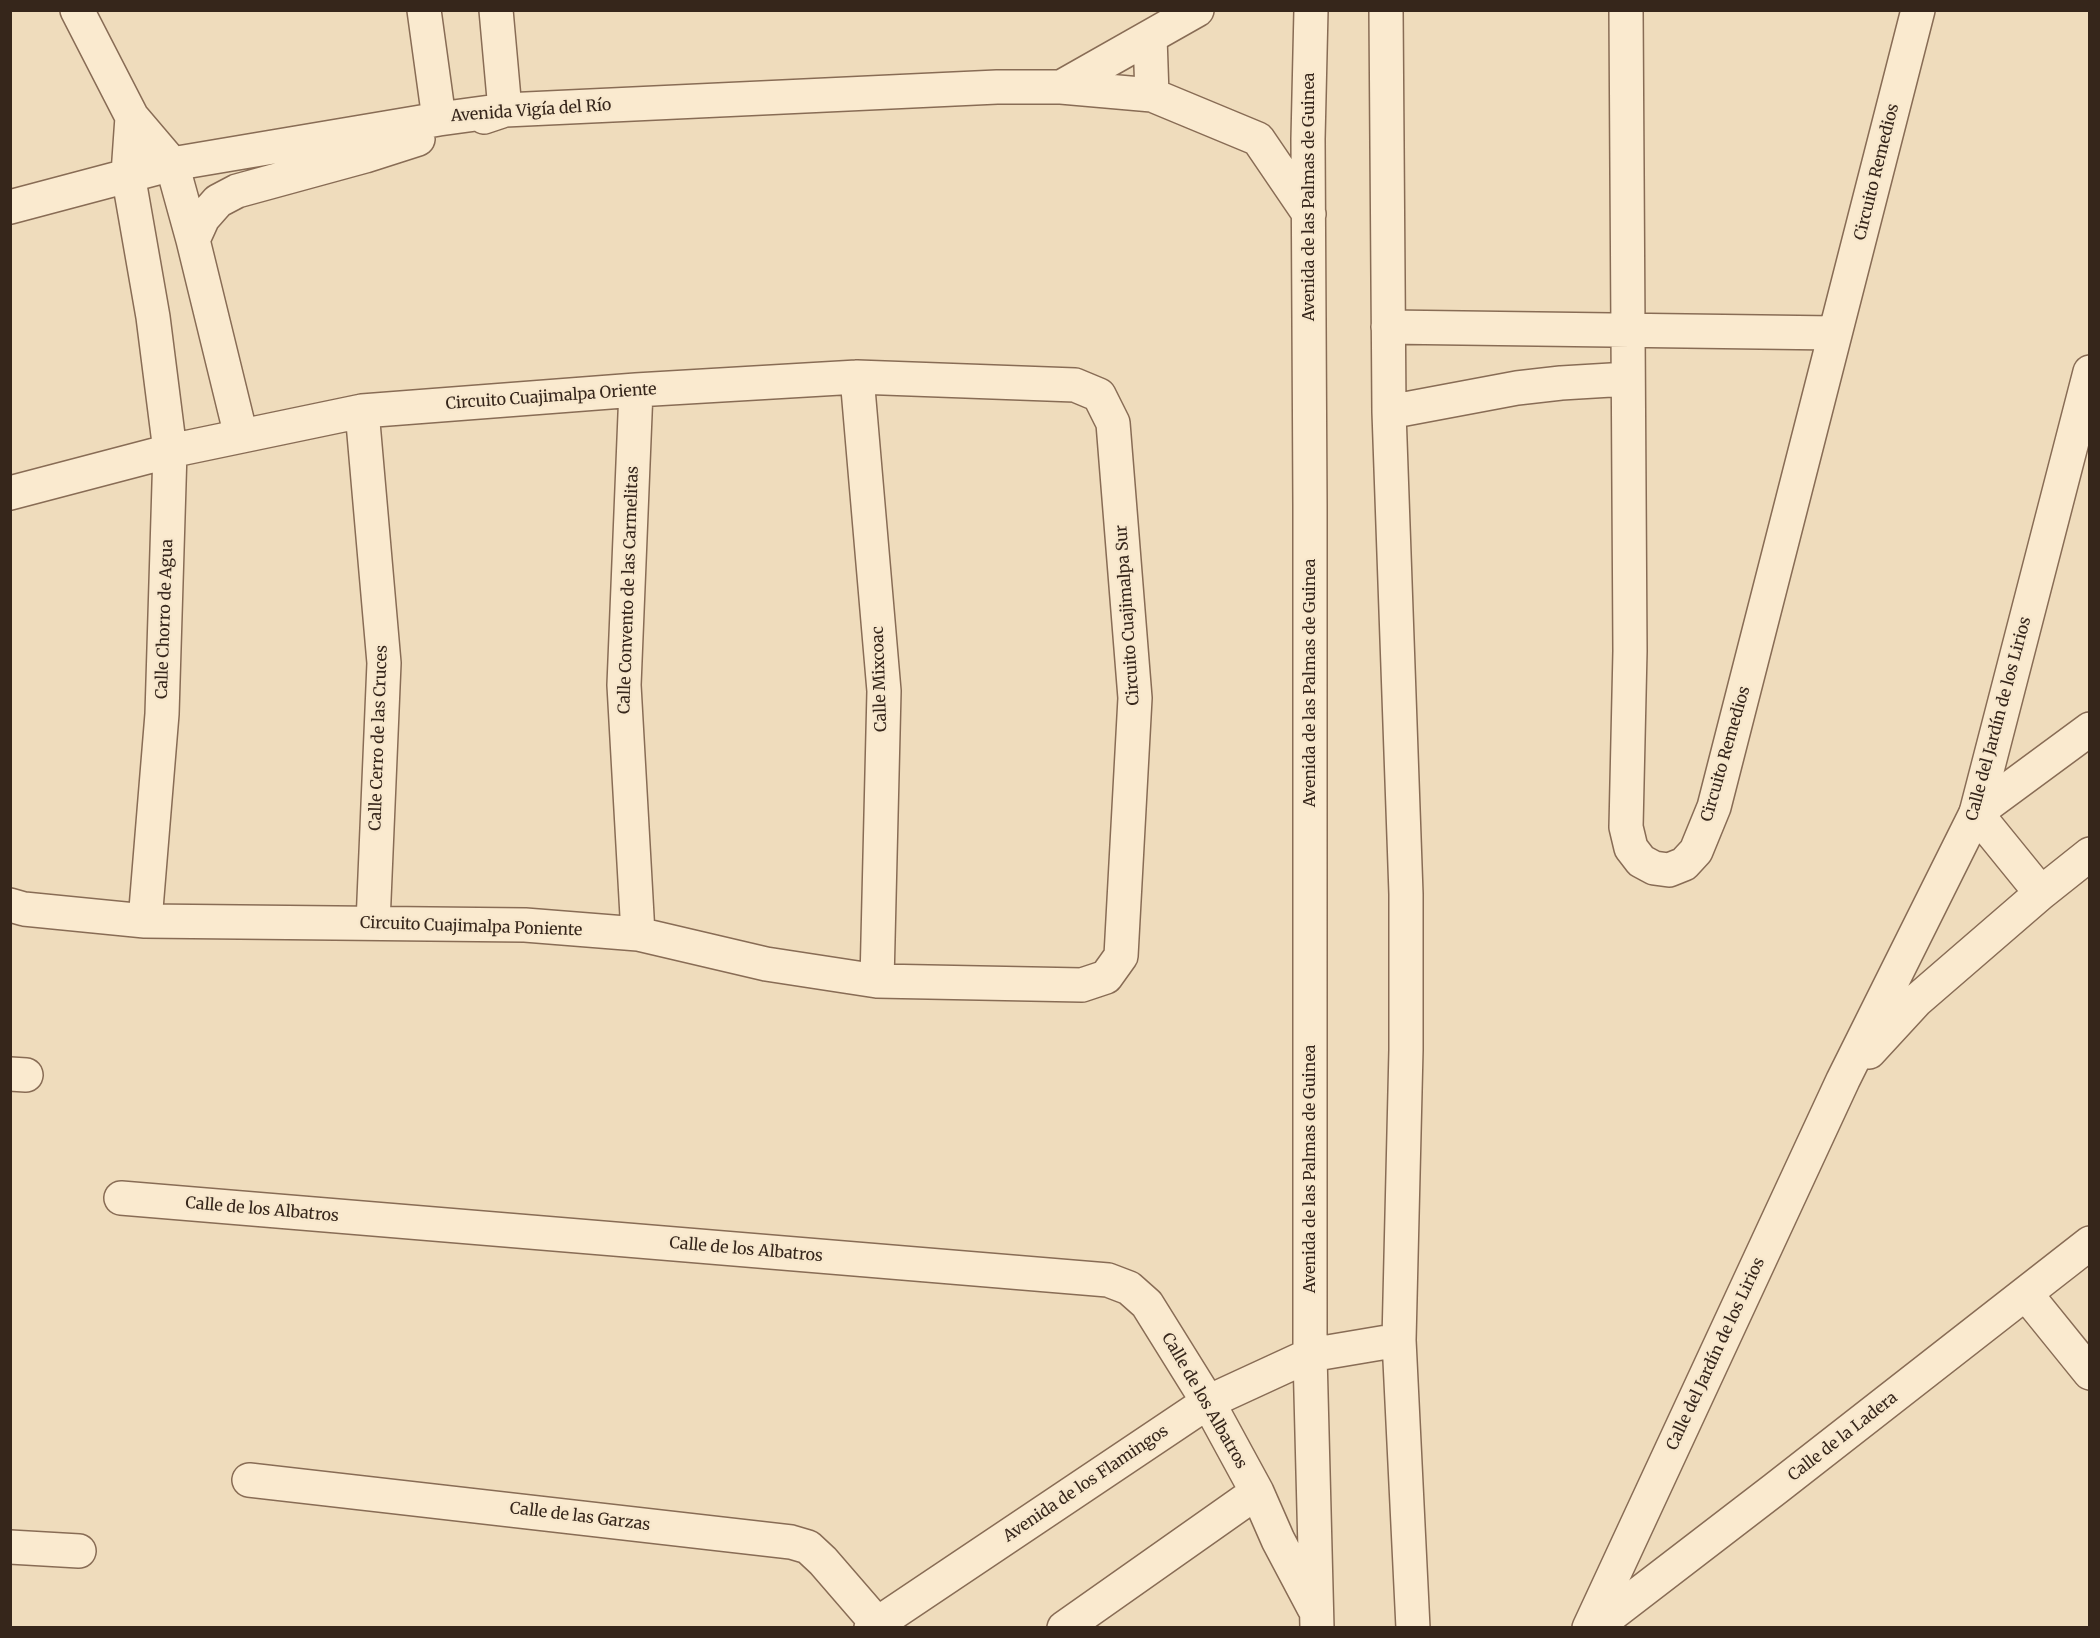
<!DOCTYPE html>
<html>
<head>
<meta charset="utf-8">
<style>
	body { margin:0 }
	#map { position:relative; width:2100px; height:1638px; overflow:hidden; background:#efdcbc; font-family:Merriweather,serif }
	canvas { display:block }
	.frame { position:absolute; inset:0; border:12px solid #36261b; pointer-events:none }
</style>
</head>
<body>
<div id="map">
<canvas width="2100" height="1638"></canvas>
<div class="frame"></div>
</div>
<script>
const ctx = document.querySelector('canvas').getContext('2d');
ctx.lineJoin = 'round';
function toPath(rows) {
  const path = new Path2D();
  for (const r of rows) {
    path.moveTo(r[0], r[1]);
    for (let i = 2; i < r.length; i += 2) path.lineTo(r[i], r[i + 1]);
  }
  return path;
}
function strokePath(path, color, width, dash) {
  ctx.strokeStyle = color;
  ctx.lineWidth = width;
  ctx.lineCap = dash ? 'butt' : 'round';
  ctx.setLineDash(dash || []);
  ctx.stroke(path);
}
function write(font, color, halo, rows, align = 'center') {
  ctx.font = font + ' Merriweather,serif';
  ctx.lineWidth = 4.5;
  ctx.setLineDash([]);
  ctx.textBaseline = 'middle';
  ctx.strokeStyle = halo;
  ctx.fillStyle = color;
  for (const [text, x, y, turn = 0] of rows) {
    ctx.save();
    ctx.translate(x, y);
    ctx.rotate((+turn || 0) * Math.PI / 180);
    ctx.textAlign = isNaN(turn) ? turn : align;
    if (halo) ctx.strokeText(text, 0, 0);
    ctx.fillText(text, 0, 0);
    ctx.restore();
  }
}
const minor = toPath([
	[77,10,132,117,172,164,193,240,241,436],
	[424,10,439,119],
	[1311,10,1308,139,1310,506,1310,1355,1317,1628],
	[1386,10,1389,412,1406,894,1406,1050,1399,1340,1413,1628],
	[1626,10,1630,651,1626,827,1631,848,1641,861,1654,868,1669,870,1684,864,1696,851,1714,807,1918,10],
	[1150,37,1152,95],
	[1061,87,1197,10],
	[132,117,128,174,153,317,170,451,162,714,145,921],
	[484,117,505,110,496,10],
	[10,207,172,164,439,119,505,110,997,87,1061,87,1152,95,1258,139,1309,214],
	[193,240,203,218,218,201,237,191,365,156,418,139],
	[1388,327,1835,333],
	[857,377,884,691,877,981],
	[636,390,624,685,638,934],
	[362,411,384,663,373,923],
	[1389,412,1517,388,1561,383,1628,379],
	[10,493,170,451,362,411,636,390,857,377,1075,385,1099,395,1113,423,1135,698,1121,956,1106,977,1082,985,877,981,766,964,638,934,525,925,145,921,24,909,10,905],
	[1976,813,2090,372],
	[10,1074,26,1075],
	[121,1198,1108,1280,1129,1288,1147,1304,1208,1402,1257,1492,1278,1540,1314,1608],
	[2026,1294,2090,1373],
	[249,1480,791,1542,808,1547,823,1561,881,1628],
	[10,1547,79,1551],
	[871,1628,1208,1402,1310,1355,1399,1340],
	[1064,1628,1257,1492],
	[1594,1628,1775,1489,2090,1243]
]);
const tertiary = toPath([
	[1976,813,2041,893],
	[1869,1052,1916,1001,2041,893,2090,854],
	[1589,1628,1843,1080,1976,813,2090,729]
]);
strokePath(minor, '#886c55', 36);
strokePath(tertiary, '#886c55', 36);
strokePath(minor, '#faeacf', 33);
strokePath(tertiary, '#faeacf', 33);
write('16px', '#36261b', '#f7e7cc', [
	["Avenida Vigía del Río",531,111,-4],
	["Circuito Remedios",1877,172,-76],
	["Avenida de las Palmas de Guinea",1309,197,-90],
	["Circuito Cuajimalpa Oriente",551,397,-4],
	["Calle Convento de las Carmelitas",629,590,-88],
	["Circuito Cuajimalpa Sur",1128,615,-94],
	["Calle Chorro de Agua",165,619,-88],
	["Calle Mixcoac",880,679,-92],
	["Avenida de las Palmas de Guinea",1310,683,-90],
	["Calle del Jardín de los Lirios",1999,719,-75],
	["Calle Cerro de las Cruces",379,738,-88],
	["Circuito Remedios",1726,754,-74],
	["Circuito Cuajimalpa Poniente",471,927,2],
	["Avenida de las Palmas de Guinea",1310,1169,-90],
	["Calle de los Albatros",262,1210,5],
	["Calle de los Albatros",746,1250,5],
	["Calle del Jardín de los Lirios",1716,1354,-65],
	["Calle de los Albatros",1204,1401,60],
	["Calle de la Ladera",1843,1437,-38],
	["Avenida de los Flamingos",1086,1484,-34],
	["Calle de las Garzas",580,1517,7]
]);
</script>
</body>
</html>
